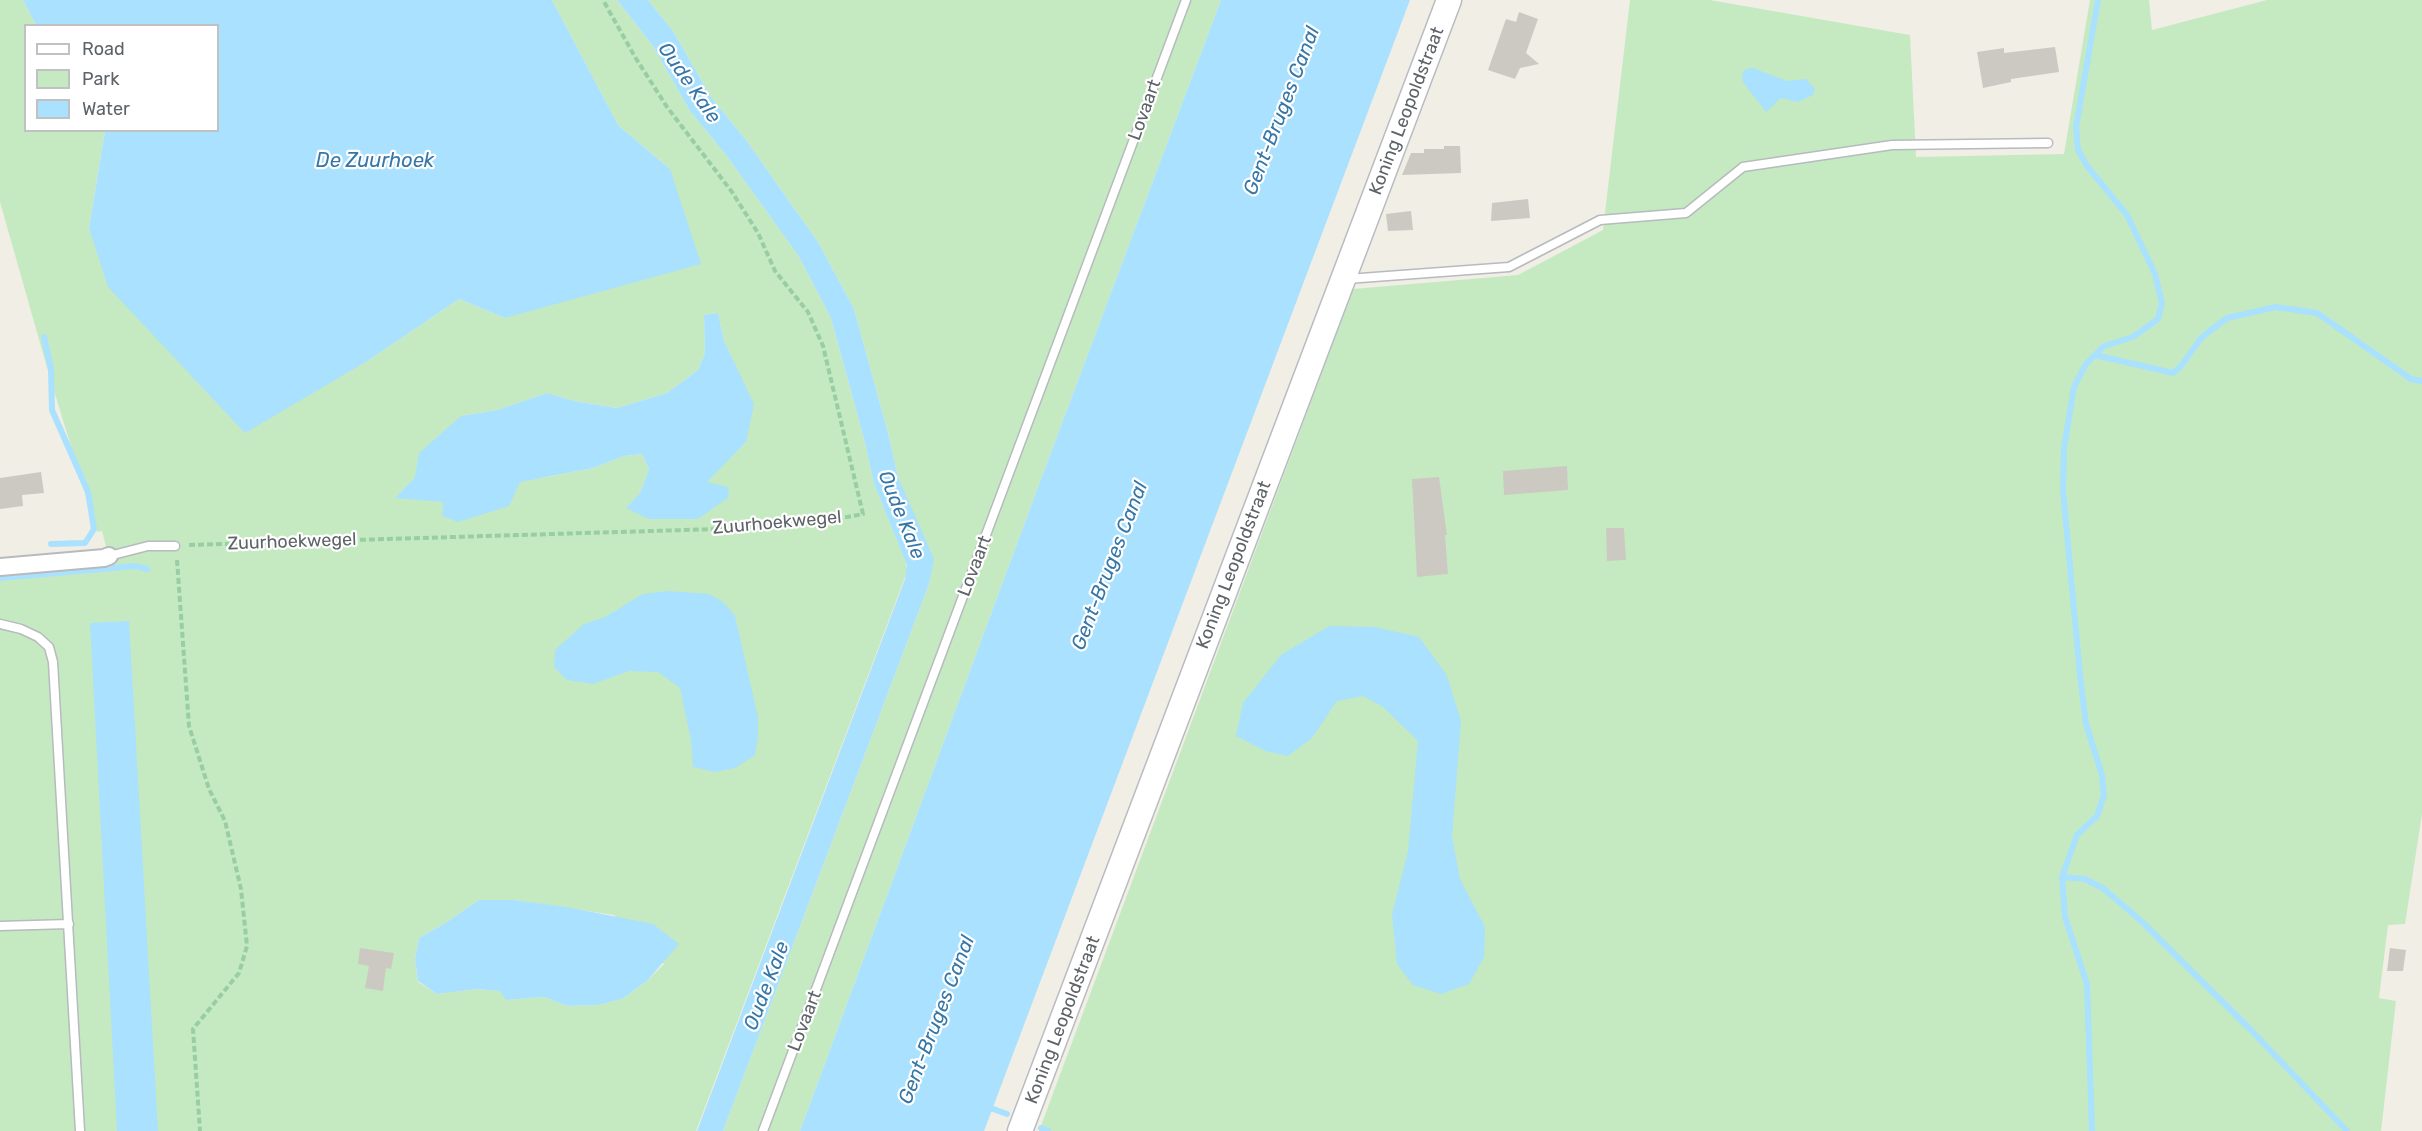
<!DOCTYPE html>
<html>
<head>
<meta charset="utf-8">
<style>
	body { margin:0 }
	#map { position:relative; width:2422px; height:1131px; overflow:hidden; background:#f1eee6; font-family:Rubik,sans-serif }
	canvas { display:block }
	.legend { position:absolute; left:24px; top:24px; width:195px; height:108px; box-sizing:border-box; background:#fff; border:2px solid #bfc1c3; margin:0; padding:8px 10px; list-style:none; font-size:18px; color:#5e6368 }
	.legend li { display:flex; align-items:center; gap:12px; height:30px }
	.legend b { width:30px; border:2px solid #bfc1c3 }
</style>
</head>
<body>
<div id="map">
<canvas width="2422" height="1131"></canvas>
<ul class="legend">
<li><b style="height:8px;background:#fff"></b>Road</li>
<li><b style="height:16px;background:#c5eac1"></b>Park</li>
<li><b style="height:16px;background:#a9e1ff"></b>Water</li>
</ul>
</div>
<script>
const ctx = document.querySelector('canvas').getContext('2d');
ctx.lineJoin = 'round';
function paint(path, color) {
  ctx.fillStyle = color;
  ctx.fill(path, 'evenodd');
}
function toPath(rows) {
  const path = new Path2D();
  for (const r of rows) {
    path.moveTo(r[0], r[1]);
    for (let i = 2; i < r.length; i += 2) path.lineTo(r[i], r[i + 1]);
  }
  return path;
}
function strokePath(path, color, width, dash) {
  ctx.strokeStyle = color;
  ctx.lineWidth = width;
  ctx.lineCap = dash ? 'butt' : 'round';
  ctx.setLineDash(dash || []);
  ctx.stroke(path);
}
function write(font, color, halo, rows, align = 'center') {
  ctx.font = font + ' Rubik,sans-serif';
  ctx.lineWidth = 4.5;
  ctx.setLineDash([]);
  ctx.textBaseline = 'middle';
  ctx.strokeStyle = halo;
  ctx.fillStyle = color;
  for (const [text, x, y, turn = 0] of rows) {
    ctx.save();
    ctx.translate(x, y);
    ctx.rotate((+turn || 0) * Math.PI / 180);
    ctx.textAlign = isNaN(turn) ? turn : align;
    if (halo) ctx.strokeText(text, 0, 0);
    ctx.fillText(text, 0, 0);
    ctx.restore();
  }
}
paint(toPath([
	[0,0,23,0,36,25,26,26,26,130,105,131,89,228,369,360,459,299,505,318,670,169,618,125,552,0,617,0,653,46,690,111,726,155,798,255,831,318,864,439,874,484,906,562,907,572,696,1131,0,1131,0,573,110,562,102,531,97,532,48,371,0,202],
	[718,313,724,341,737,370,746,442,706,482,627,508,640,493,649,469,642,454,624,456,593,468,547,477,395,498,415,477,461,416,497,410,547,393,574,401,617,408,667,393,698,370,705,353,704,315],
	[479,900,514,900,614,915,664,964,647,981,622,999,598,1005,567,1006,544,997,507,1000,501,991,477,989,437,994,418,982,415,959,419,938,447,922],
	[648,0,1221,0,1035,495,800,1131,723,1131,929,584,932,563,898,477,888,433,854,309,818,242,746,140,711,97,673,31],
	[1630,0,1710,0,1910,35,1916,157,2064,154,2090,0,2149,0,2152,30,2267,0,2422,0,2422,814,2405,924,2388,925,2379,998,2396,1001,2381,1131,1039,1131,1353,289,1518,275,1603,230]
]), '#c5eac1');
paint(toPath([
	[23,0,552,0,618,125,670,169,701,264,505,318,459,299,369,360,245,433,108,287,89,228,105,131,218,130,218,26,36,25],
	[617,0,648,0,673,31,711,97,746,140,818,242,854,309,888,433,898,477,934,559,929,584,723,1131,697,1131,905,579,907,565,874,484,864,439,831,318,798,255,726,155,690,111,653,46],
	[1221,0,1410,0,984,1131,800,1131,1035,495],
	[1753,68,1787,81,1806,79,1815,89,1813,95,1798,102,1781,98,1766,112,1743,82,1742,73,1746,69],
	[718,313,724,341,754,404,746,442,707,482,728,487,729,497,698,519,649,519,626,508,640,493,649,469,642,454,624,456,593,468,520,482,509,506,458,522,442,516,443,502,395,498,415,477,419,453,461,416,497,410,547,393,574,401,617,408,667,393,698,370,705,353,704,315],
	[667,591,709,594,723,602,735,616,758,717,758,737,755,755,735,768,715,772,693,767,691,741,680,688,658,672,629,671,593,684,567,680,554,667,555,650,584,624,605,617,643,594],
	[129,621,158,1131,117,1131,90,623],
	[1329,626,1374,627,1419,637,1447,676,1461,721,1452,837,1460,879,1485,927,1484,957,1469,984,1441,994,1413,985,1397,964,1392,914,1408,851,1418,741,1383,707,1363,696,1337,701,1312,738,1288,756,1265,751,1236,736,1243,703,1281,655],
	[479,900,514,900,567,907,653,924,679,944,647,981,622,999,598,1005,567,1006,544,997,506,1000,500,991,477,989,437,994,418,981,415,959,419,938,447,922]
]), '#a9e1ff');
strokePath(toPath([
	[44,337,51,369,52,410,88,492,94,529,85,543,51,544],
	[2095,355,2173,373,2181,366,2202,337,2227,318,2276,307,2317,313,2411,379,2422,381],
	[0,578,135,566,147,569],
	[2062,877,2085,879,2104,889,2139,919,2250,1029,2347,1131],
	[985,1106,1007,1114],
	[1041,1128,1048,1131],
	[2092,1131,2087,984,2065,917,2062,877,2077,835,2097,816,2104,795,2102,775,2086,724,2080,675,2063,490,2064,448,2074,387,2086,364,2104,346,2133,337,2158,319,2162,303,2155,274,2127,215,2087,166,2078,150,2076,127,2098,0]
]), '#a9e1ff', 6);
paint(toPath([
	[1519,12,1538,19,1526,53,1539,64,1520,68,1515,79,1488,70,1506,19,1516,22],
	[2055,47,2059,72,2011,79,2011,82,1983,88,1977,52,2004,48,2004,53],
	[1444,146,1460,146,1461,173,1402,175,1411,153,1424,153,1424,149,1444,149],
	[1528,199,1530,218,1491,221,1492,203],
	[1411,211,1413,230,1388,231,1386,214],
	[1567,466,1568,490,1504,495,1503,471],
	[41,472,44,493,22,495,23,506,0,509,0,478],
	[1439,477,1447,535,1445,535,1448,574,1417,577,1412,479],
	[1606,528,1624,528,1626,560,1607,561],
	[360,948,394,953,391,969,386,968,383,991,365,988,369,966,358,964],
	[2390,948,2406,950,2403,971,2387,971]
]), '#ccc9c3');
const lane = toPath([
	[1347,279,1509,267,1600,220,1686,213,1743,167,1892,145,2048,143],
	[109,556,148,546,175,546],
	[0,624,21,629,38,637,49,647,53,662,80,1131],
	[0,926,69,924],
	[763,1131,1186,0]
]);
const street = toPath([
	[0,567,104,558,109,556]
]);
const secondary = toPath([
	[1020,1131,1449,0]
]);
strokePath(lane, '#b7babe', 11);
strokePath(street, '#b7babe', 20);
strokePath(secondary, '#b8bcc1', 27);
strokePath(toPath([
	[189,545,718,529,815,523,863,514,823,346,808,312,775,271,758,233,732,192,667,107,635,57,603,0],
	[177,560,189,726,209,789,225,821,241,889,247,946,239,973,193,1029,200,1131]
]), '#99cda3', 4, [6, 3]);
strokePath(lane, '#fff', 8);
strokePath(street, '#fff', 16);
strokePath(secondary, '#fff', 24);
write('18px', '#5e6368', '#fff', [
	["Lovaart",1145,110,-70],
	["Koning Leopoldstraat",1407,111,-69],
	["Zuurhoekwegel",777,523,-5],
	["Zuurhoekwegel",292,542,-2],
	["Koning Leopoldstraat",1234,565,-69],
	["Lovaart",975,566,-69],
	["Koning Leopoldstraat",1063,1020,-69],
	["Lovaart",805,1021,-69]
]);
write('italic 20px', '#3677a8', '#fff', [
	["Oude Kale",689,83,55],
	["Gent-Bruges Canal",1282,111,-69],
	["De Zuurhoek",375,161],
	["Oude Kale",901,515,68],
	["Gent-Bruges Canal",1110,566,-69],
	["Oude Kale",767,986,-69],
	["Gent-Bruges Canal",937,1020,-69]
]);
</script>
</body>
</html>
